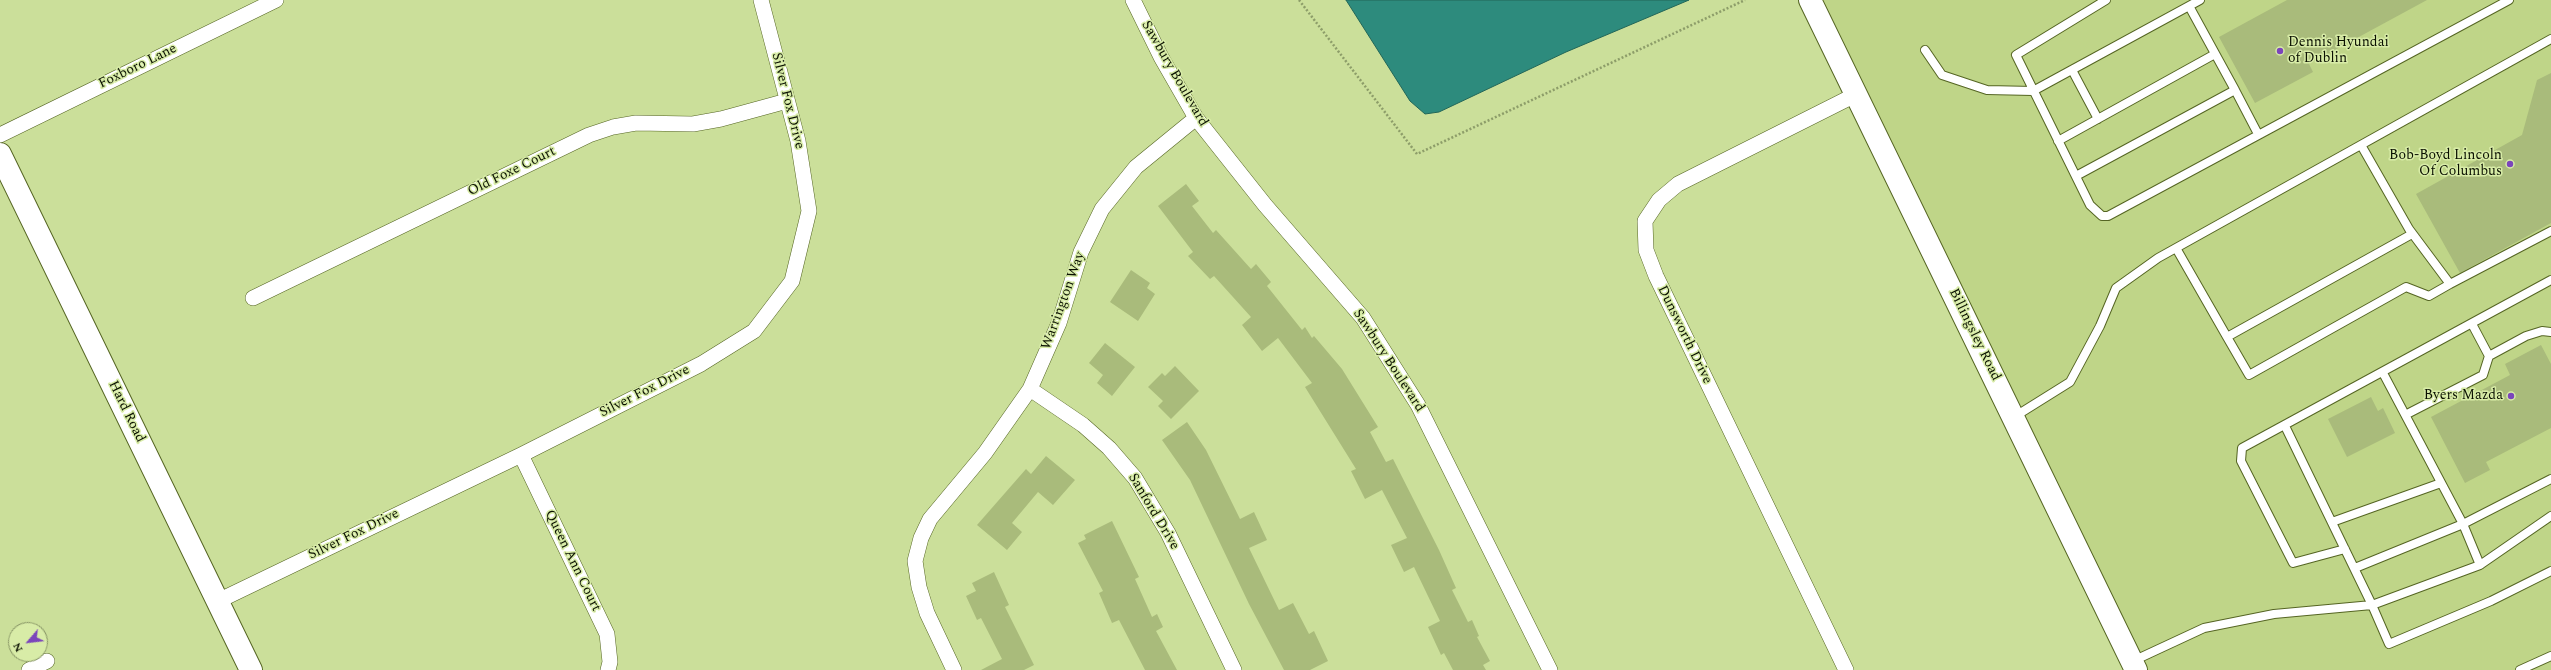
<!DOCTYPE html>
<html>
<head>
<meta charset="utf-8">
<style>
	body { margin:0 }
	#map { position:relative; width:2551px; height:670px; overflow:hidden; background:#cbdf9a; font-family:Spectral,serif }
	canvas { display:block }
	.north { position:absolute; left:8px; top:622px; width:40px; height:40px; box-sizing:border-box; background:#d8eca7; border:1px solid #869464; border-radius:50%; rotate:242deg; font-size:11px; font-weight:700; line-height:16px; text-align:center; color:#0a1000 }
	.north::after { content:''; display:block; margin:auto; width:14px; height:18px; background:#7b45bb; clip-path:polygon(50% 0,100% 100%,50% 72%,0 100%) }
</style>
</head>
<body>
<div id="map">
<canvas width="2551" height="670"></canvas>
<div class="north">N</div>
</div>
<script>
const ctx = document.querySelector('canvas').getContext('2d');
ctx.lineJoin = 'round';
function paint(path, color) {
  ctx.fillStyle = color;
  ctx.fill(path, 'evenodd');
}
function toPath(rows) {
  const path = new Path2D();
  for (const r of rows) {
    path.moveTo(r[0], r[1]);
    for (let i = 2; i < r.length; i += 2) path.lineTo(r[i], r[i + 1]);
  }
  return path;
}
function strokePath(path, color, width, dash) {
  ctx.strokeStyle = color;
  ctx.lineWidth = width;
  ctx.lineCap = dash ? 'butt' : 'round';
  ctx.setLineDash(dash || []);
  ctx.stroke(path);
}
function write(font, color, halo, rows, align = 'center') {
  ctx.font = font + ' Spectral,serif';
  ctx.lineWidth = 3;
  ctx.setLineDash([]);
  ctx.textBaseline = 'middle';
  ctx.strokeStyle = halo;
  ctx.fillStyle = color;
  for (const [text, x, y, turn = 0] of rows) {
    ctx.save();
    ctx.translate(x, y);
    ctx.rotate((+turn || 0) * Math.PI / 180);
    ctx.textAlign = isNaN(turn) ? turn : align;
    if (halo) ctx.strokeText(text, 0, 0);
    ctx.fillText(text, 0, 0);
    ctx.restore();
  }
}
paint(toPath([
	[1810,0,2551,0,2551,670,2136,670]
]), '#bfd588');
const water = toPath([
	[1346,0,1689,0,1566,52,1439,112,1425,114,1410,101,1346,0]
]);
paint(water, '#2d8b7d');
strokePath(water, '#226658', 1);
paint(toPath([
	[2287,0,2427,0,2309,64,2313,72,2255,103,2219,37],
	[2551,73,2551,223,2460,273,2416,194,2522,135,2537,80],
	[1186,184,1199,201,1192,206,1213,233,1216,230,1251,269,1256,264,1271,282,1267,286,1302,330,1305,327,1312,338,1314,336,1342,369,1378,427,1370,432,1386,462,1393,459,1439,550,1456,588,1452,590,1468,622,1472,620,1479,636,1477,637,1490,661,1483,665,1486,670,1453,670,1444,653,1441,655,1428,627,1440,621,1414,567,1404,572,1391,545,1407,538,1382,490,1365,499,1351,471,1356,469,1305,387,1312,383,1278,338,1262,351,1242,325,1251,317,1214,276,1210,279,1188,256,1193,252,1158,206],
	[1131,270,1150,283,1147,288,1155,294,1138,321,1110,302],
	[1105,343,1135,367,1112,396,1097,383,1103,375,1089,363],
	[2541,345,2551,364,2551,428,2486,462,2490,470,2465,483,2431,417,2510,375,2505,364],
	[1175,366,1199,391,1171,419,1158,406,1163,401,1148,387,1162,373,1165,376],
	[2371,397,2378,411,2383,408,2395,433,2347,457,2328,419],
	[1187,422,1206,450,1240,519,1254,512,1267,540,1249,548,1279,610,1293,603,1309,634,1314,631,1328,661,1310,670,1284,670,1249,604,1190,480,1162,440],
	[1046,456,1075,480,1053,505,1038,492,1012,523,1022,532,1007,550,977,525,1026,469,1031,474],
	[1112,521,1139,577,1135,579,1152,617,1157,614,1163,627,1156,631,1177,670,1145,670,1119,620,1112,623,1099,593,1103,591,1078,543,1086,539,1084,535],
	[994,572,1009,605,1005,607,1034,665,1024,670,981,670,1002,659,981,618,977,620,966,596,976,591,972,583]
]), '#a9bb7b');
const lane = toPath([
	[2106,0,2016,55,2090,205,2102,216,2108,216,2509,0],
	[2189,6,2235,90],
	[1925,50,1942,75,1987,90,2033,91,2200,0],
	[2072,70,2098,119],
	[2058,141,2215,54],
	[2361,145,2409,229,2450,284,2551,231],
	[2076,176,2235,90,2258,134],
	[2176,248,2227,337,2412,234],
	[2472,324,2489,356],
	[2227,337,2249,375,2406,287,2429,296,2450,284],
	[2407,414,2483,375,2489,356,2526,336,2542,331,2551,332],
	[2014,417,2070,382,2100,326,2116,288,2158,258,2551,39],
	[2285,426,2372,605,2389,644,2491,601,2551,571],
	[2332,522,2441,483],
	[2345,549,2293,563,2241,461,2242,448,2551,280],
	[2480,565,2463,524,2551,479],
	[2355,568,2463,524,2383,373],
	[2133,661,2204,628,2274,614,2372,605,2480,565,2551,516],
	[2520,670,2551,656]
]);
const street = toPath([
	[1133,0,1161,57,1196,118,1265,205,1363,318,1418,405,1550,670],
	[0,135,276,0],
	[253,298,589,135,613,127,636,123,693,124,721,119,787,101],
	[1030,389,1083,425,1109,448,1135,478,1168,533,1234,670],
	[521,455,607,634,610,662,608,670],
	[218,601,521,455,701,364,754,331,792,281,809,211,798,141,761,0],
	[29,670,47,661],
	[954,670,927,613,919,587,915,561,921,538,930,519,985,453,1030,389,1059,323,1081,252,1102,209,1136,167,1196,118],
	[1846,670,1656,276,1646,250,1645,221,1659,200,1678,184,1857,94]
]);
const secondary = toPath([
	[1810,0,2136,670],
	[0,154,251,670]
]);
strokePath(lane, '#556523', 10);
strokePath(street, '#556523', 16);
strokePath(secondary, '#556523', 24);
strokePath(toPath([
	[1299,0,1417,154,1745,0]
]), '#8d9d69', 2.5, [2, 2]);
strokePath(lane, '#fff', 8);
strokePath(street, '#fff', 15);
strokePath(secondary, '#fff', 22);
for (const [x, y, r, color] of [
	[2280,51,4,"#7b45bb"],
	[2510,164,4,"#7b45bb"],
	[2511,396,4,"#7b45bb"]
]) {
  const dot = new Path2D();
  dot.arc(x, y, r, 0, 2 * Math.PI);
  ctx.fillStyle = color;
  ctx.fill(dot);
  strokePath(dot, '#d8eca7', 1.5);
}
write('14px', '#0a1000', '#d8eca7', [
	["Dennis Hyundai",2288,43,"left"],
	["of Dublin",2288,59,"left"],
	["Bob-Boyd Lincoln",2502,156],
	["Of Columbus",2502,172],
	["Byers Mazda",2503,396]
], 'right');
write('14px', '#0a1000', '#d8eca7', [
	["Foxboro Lane",138,67,-26],
	["Sawbury Boulevard",1174,74,60],
	["Silver Fox Drive",787,101,76],
	["Old Foxe Court",512,172,-26],
	["Warrington Way",1064,301,-70],
	["Dunsworth Drive",1684,335,64],
	["Billingsley Road",1974,335,64],
	["Sawbury Boulevard",1388,361,57],
	["Silver Fox Drive",645,392,-27],
	["Hard Road",126,412,64],
	["Sanford Drive",1153,512,59],
	["Silver Fox Drive",354,535,-26],
	["Queen Ann Court",572,561,64]
]);
</script>
</body>
</html>
